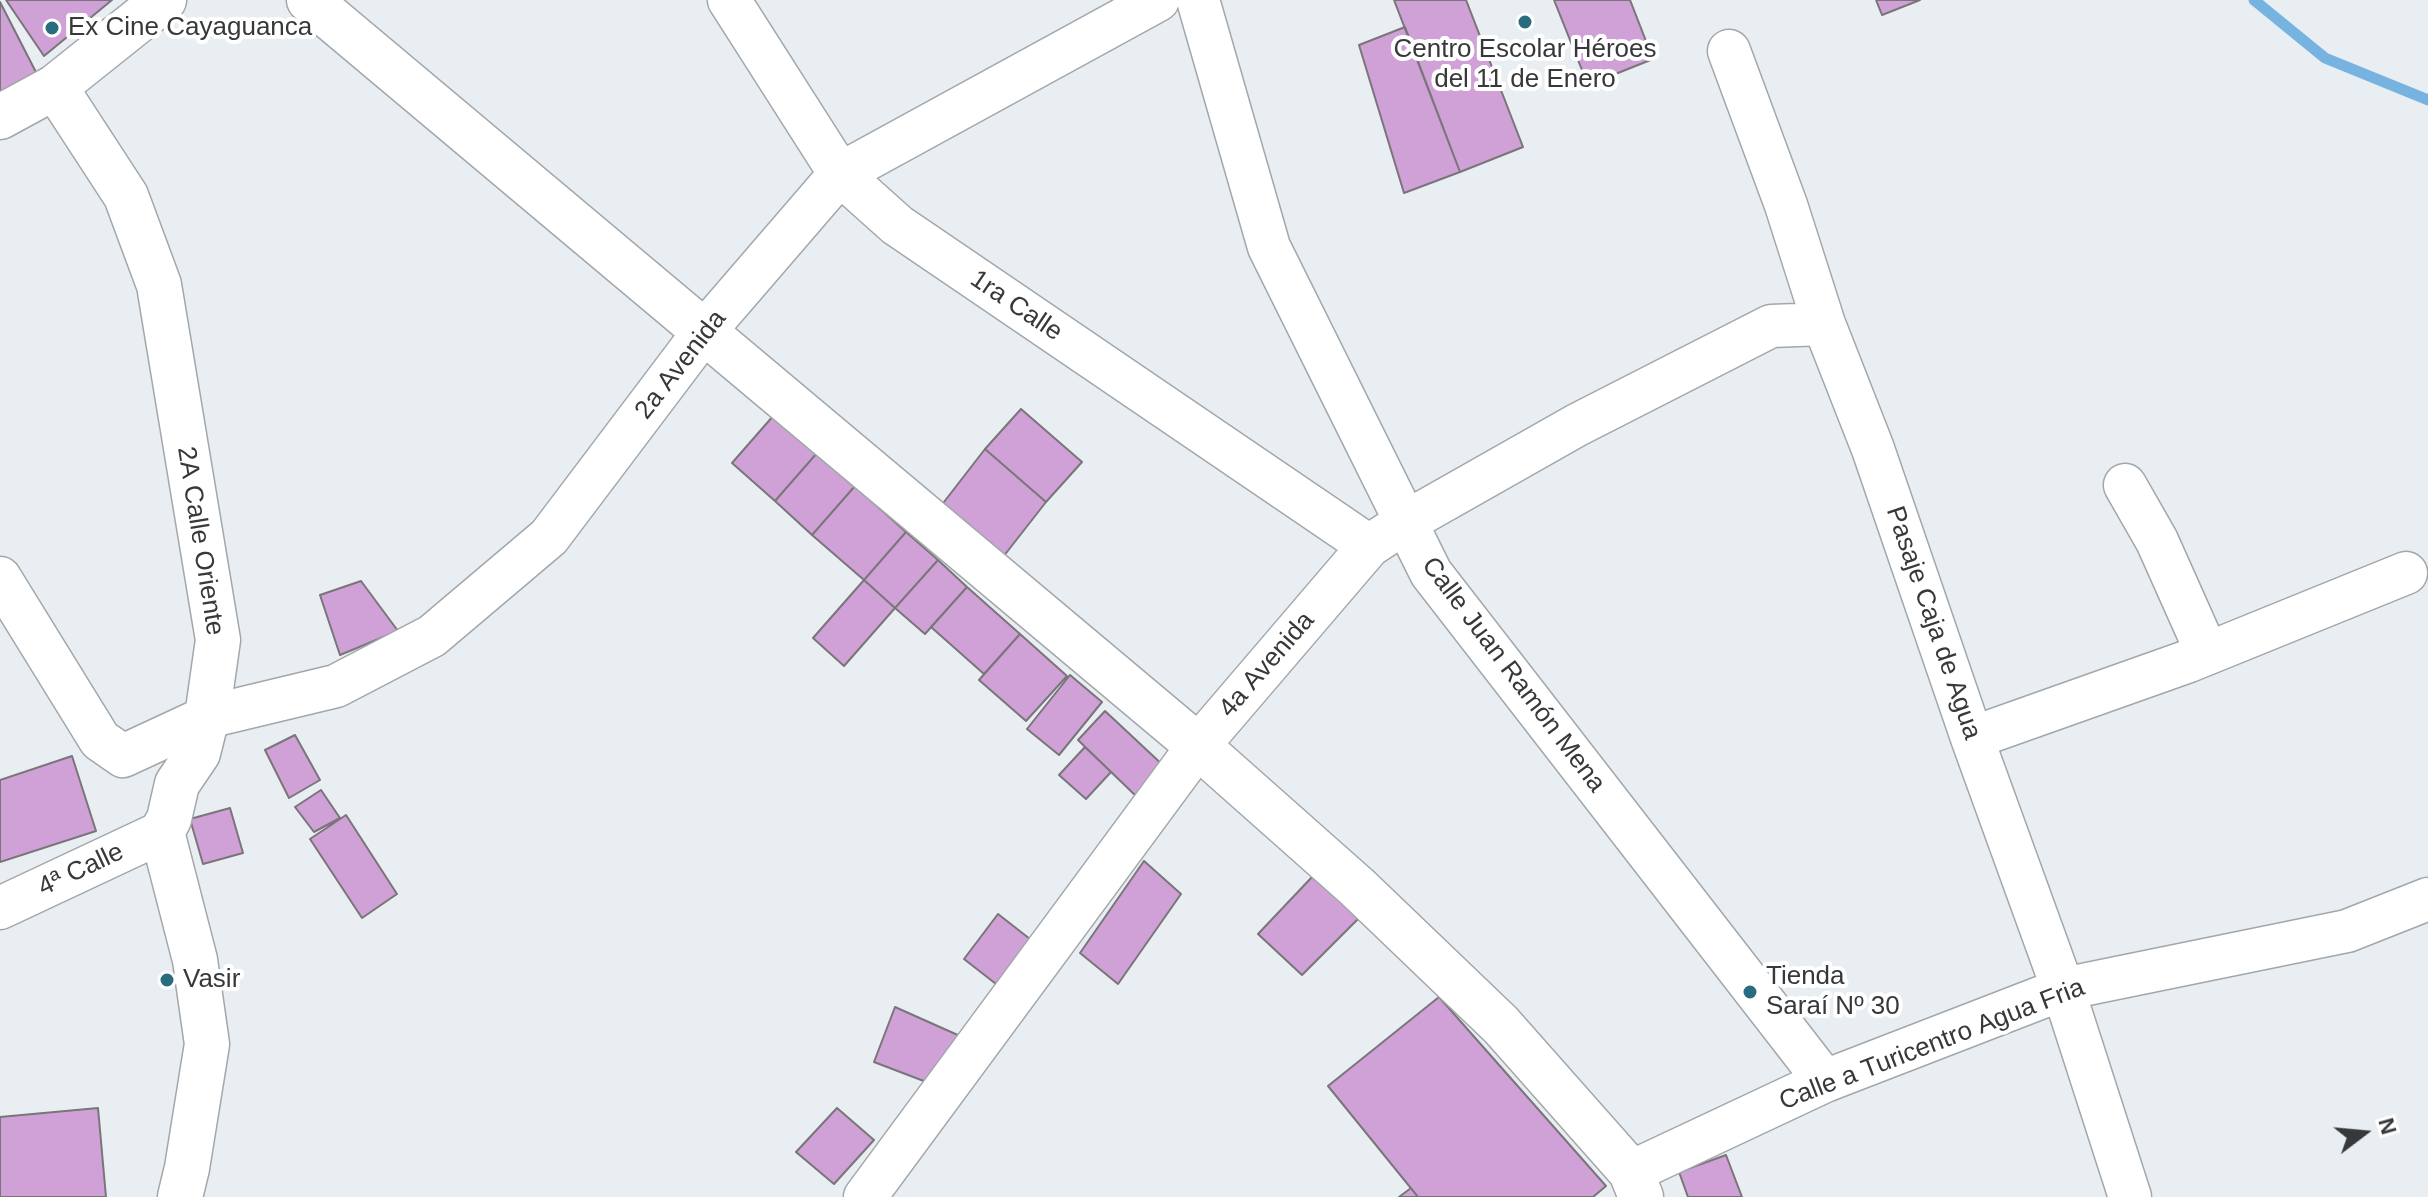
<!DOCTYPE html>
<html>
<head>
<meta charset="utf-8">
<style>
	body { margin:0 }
	#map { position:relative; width:2428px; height:1197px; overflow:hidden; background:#e9eef2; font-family:Helvetica,sans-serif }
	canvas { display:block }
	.north { position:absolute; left:2324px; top:1093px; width:80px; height:80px; -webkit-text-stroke:6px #fff; paint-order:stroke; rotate:74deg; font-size:22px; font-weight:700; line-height:32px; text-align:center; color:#36383a }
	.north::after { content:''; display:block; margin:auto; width:28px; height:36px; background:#36383a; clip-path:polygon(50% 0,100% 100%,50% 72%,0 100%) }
</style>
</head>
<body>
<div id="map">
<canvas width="2428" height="1197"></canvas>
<div class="north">N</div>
</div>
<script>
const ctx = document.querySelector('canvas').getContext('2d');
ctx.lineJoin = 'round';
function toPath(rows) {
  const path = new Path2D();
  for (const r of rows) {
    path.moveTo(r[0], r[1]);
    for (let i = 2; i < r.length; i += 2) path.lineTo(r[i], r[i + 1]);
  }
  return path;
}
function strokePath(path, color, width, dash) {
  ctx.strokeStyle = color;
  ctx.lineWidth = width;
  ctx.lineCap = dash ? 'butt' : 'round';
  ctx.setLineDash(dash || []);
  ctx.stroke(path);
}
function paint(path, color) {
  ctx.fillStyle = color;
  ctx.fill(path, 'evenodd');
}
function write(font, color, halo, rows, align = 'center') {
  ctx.font = font + ' Helvetica,sans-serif';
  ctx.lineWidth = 8;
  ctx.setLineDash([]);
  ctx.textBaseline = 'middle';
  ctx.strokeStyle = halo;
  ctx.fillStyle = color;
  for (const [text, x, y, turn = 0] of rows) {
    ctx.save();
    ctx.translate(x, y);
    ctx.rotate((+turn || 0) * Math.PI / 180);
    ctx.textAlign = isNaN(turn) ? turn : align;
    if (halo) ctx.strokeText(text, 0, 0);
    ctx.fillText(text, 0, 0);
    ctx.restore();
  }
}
strokePath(toPath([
	[2254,0,2325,58,2428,100]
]), '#76b3e0', 11);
const building = toPath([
	[6,0,112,0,44,56,6,0],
	[1394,0,1466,0,1523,147,1460,172,1394,0],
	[1554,0,1630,0,1653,59,1588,85,1554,0],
	[1876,0,1920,0,1882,15,1876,0],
	[0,2,40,80,0,99,0,2],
	[1405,27,1460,172,1404,193,1359,45,1405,27],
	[1021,409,1082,462,1046,502,985,449,1021,409],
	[774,415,817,453,775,501,732,463,774,415],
	[985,449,1046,502,996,566,937,511,985,449],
	[817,453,855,486,812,535,775,501,817,453],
	[855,486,906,532,864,580,812,535,855,486],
	[906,532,938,560,895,608,864,580,906,532],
	[938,560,967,587,925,634,895,608,938,560],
	[864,580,895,608,844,666,813,638,864,580],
	[361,581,398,631,340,655,320,595,361,581],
	[967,587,1020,634,984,674,931,627,967,587],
	[1020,634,1067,676,1026,721,979,680,1020,634],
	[1070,675,1102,702,1059,755,1027,729,1070,675],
	[1105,711,1166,768,1138,798,1078,740,1105,711],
	[295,735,320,780,289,798,265,750,295,735],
	[1085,747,1111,772,1086,799,1059,775,1085,747],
	[72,756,96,831,0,862,0,780,72,756],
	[321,790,340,818,314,832,295,807,321,790],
	[230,808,243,853,203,864,190,819,230,808],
	[346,815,397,894,362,918,310,839,346,815],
	[1144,861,1181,894,1118,984,1080,953,1144,861],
	[1312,877,1360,917,1302,975,1258,934,1312,877],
	[998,914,1030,939,996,984,964,959,998,914],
	[1439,997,1606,1186,1593,1197,1418,1197,1328,1086,1439,997],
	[895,1007,960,1036,929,1083,874,1062,895,1007],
	[98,1108,106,1197,0,1197,0,1117,98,1108],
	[837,1108,874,1140,834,1184,796,1152,837,1108],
	[1726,1155,1742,1197,1688,1197,1679,1172,1726,1155],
	[1411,1188,1418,1197,1399,1197,1411,1188]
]);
paint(building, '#d0a1d7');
strokePath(building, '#797579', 2);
const street = toPath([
	[729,0,840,174,897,225,1369,546],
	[1198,0,1269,247,1431,573,1825,1081],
	[1729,51,1786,205,1824,324,1873,449,1972,738,2063,989,2130,1197],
	[2125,485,2157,541,2207,653],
	[0,578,100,740,123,756,207,717,336,686,432,636,549,537,703,333,840,174,1158,0],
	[1972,738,2189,661,2406,573],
	[0,908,162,832],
	[1631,1172,1825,1081,2063,989,2347,931,2428,899],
	[865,1197,1198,746,1369,546,1404,523,1577,425,1771,326,1824,324]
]);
const secondary = toPath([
	[309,0,1198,746,1357,887,1501,1025,1631,1172,1641,1197],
	[55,87,126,196,159,285,218,640,207,717,198,753,177,784,169,819,162,832,195,960,207,1044,187,1168,180,1197],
	[0,117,55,87,164,0]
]);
strokePath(street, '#a2a7ab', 45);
strokePath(secondary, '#a2a7ab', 47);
strokePath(street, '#fff', 42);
strokePath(secondary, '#fff', 44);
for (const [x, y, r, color] of [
	[1525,22,8,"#296c7e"],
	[52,28,8,"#296c7e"],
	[167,980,8,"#296c7e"],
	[1750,992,8,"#296c7e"]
]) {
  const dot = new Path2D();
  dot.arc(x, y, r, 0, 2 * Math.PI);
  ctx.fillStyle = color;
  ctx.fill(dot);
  strokePath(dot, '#fff', 3);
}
write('26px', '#36383a', '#fff', [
	["Ex Cine Cayaguanca",68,28],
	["Centro Escolar Héroes",1525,50,"center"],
	["del 11 de Enero",1525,80,"center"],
	["Tienda",1766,977],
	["Saraí Nº 30",1766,1007],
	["Vasir",183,980]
], 'left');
write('26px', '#36383a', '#fff', [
	["1ra Calle",1016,306,34],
	["2a Avenida",681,365,-52],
	["2A Calle Oriente",200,541,81],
	["Pasaje Caja de Agua",1933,623,71],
	["4a Avenida",1267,665,-49],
	["Calle Juan Ramón Mena",1513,675,53],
	["4ª Calle",81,870,-25],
	["Calle a Turicentro Agua Fria",1932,1045,-21]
]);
</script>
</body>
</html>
